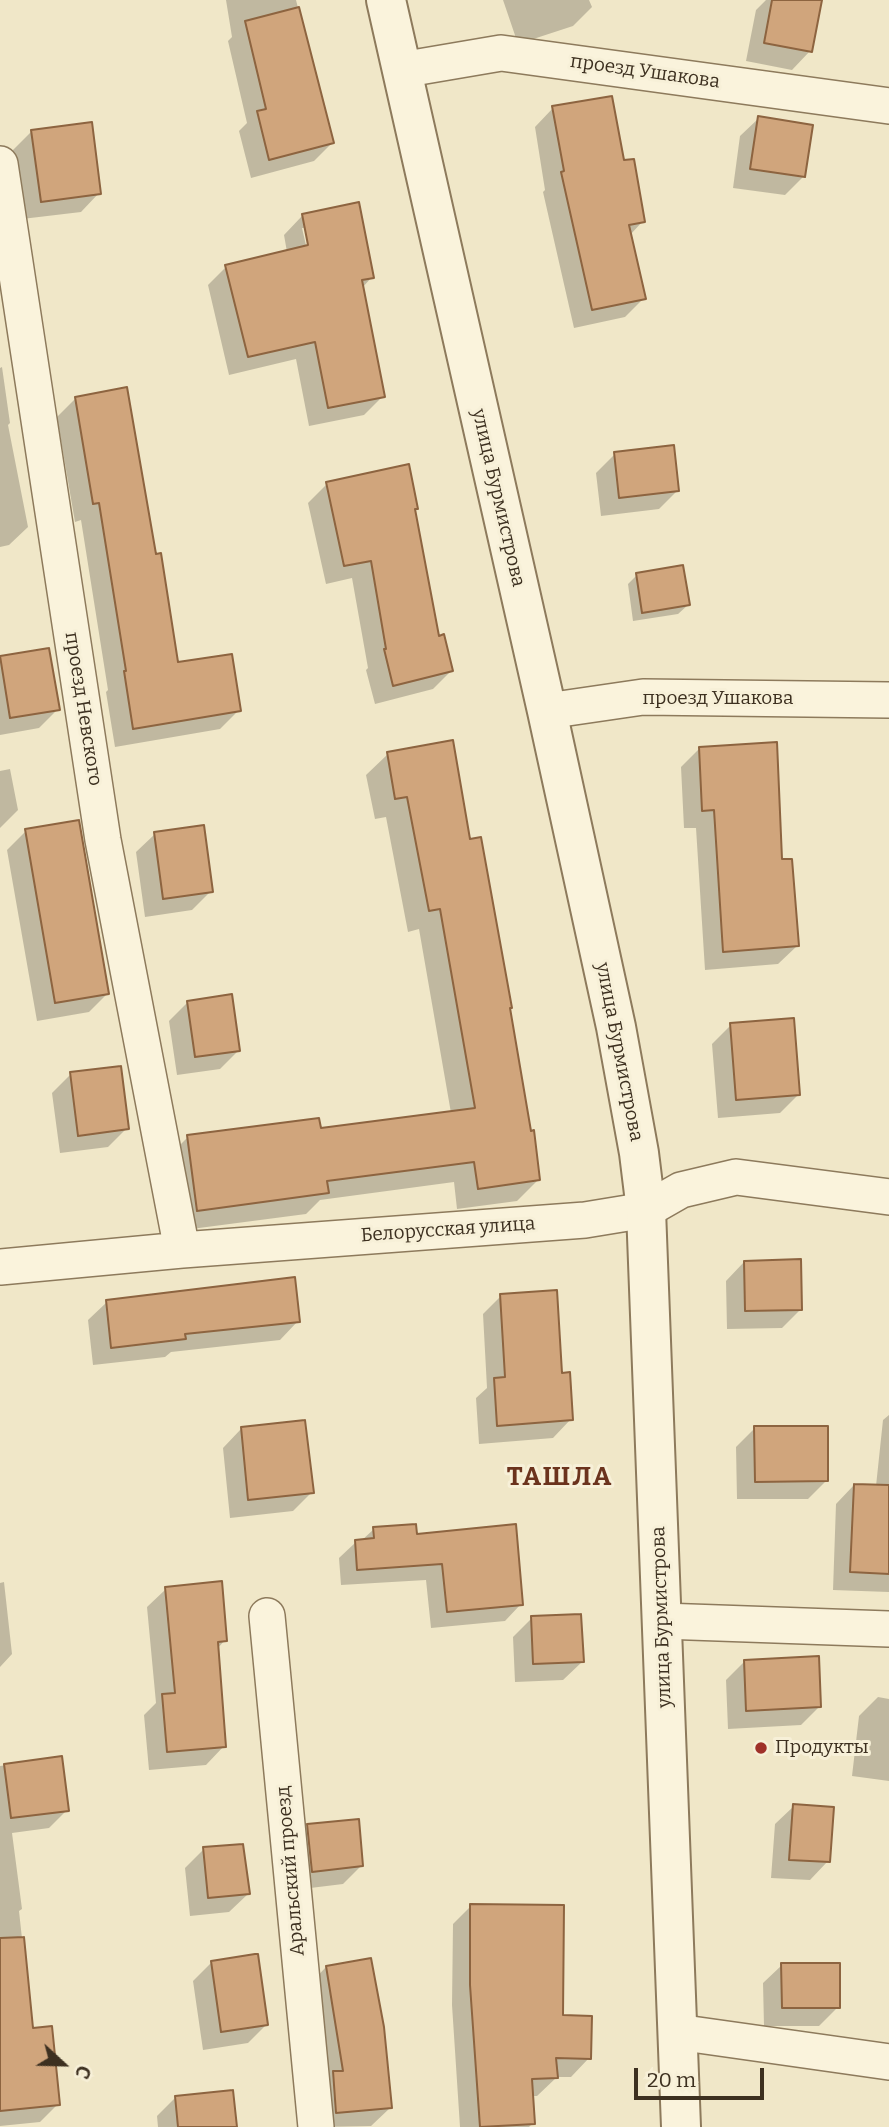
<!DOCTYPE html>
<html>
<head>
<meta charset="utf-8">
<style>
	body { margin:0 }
	#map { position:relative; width:889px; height:2127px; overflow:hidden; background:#f0e7c8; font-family:Bitter,serif }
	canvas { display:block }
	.north { position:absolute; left:28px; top:2029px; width:70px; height:70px; -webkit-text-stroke:5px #f7f0d8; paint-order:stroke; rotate:112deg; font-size:19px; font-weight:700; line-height:28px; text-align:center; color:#3d3020 }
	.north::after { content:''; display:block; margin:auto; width:24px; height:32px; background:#3d3020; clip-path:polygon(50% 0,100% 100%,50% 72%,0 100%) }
	.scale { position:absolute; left:634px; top:2068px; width:130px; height:32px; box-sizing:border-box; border:4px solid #3d3020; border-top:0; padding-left:9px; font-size:21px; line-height:24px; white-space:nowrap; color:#3d3020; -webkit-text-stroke:5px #f7f0d8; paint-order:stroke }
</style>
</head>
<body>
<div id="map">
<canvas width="889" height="2127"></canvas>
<div class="north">С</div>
<div class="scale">20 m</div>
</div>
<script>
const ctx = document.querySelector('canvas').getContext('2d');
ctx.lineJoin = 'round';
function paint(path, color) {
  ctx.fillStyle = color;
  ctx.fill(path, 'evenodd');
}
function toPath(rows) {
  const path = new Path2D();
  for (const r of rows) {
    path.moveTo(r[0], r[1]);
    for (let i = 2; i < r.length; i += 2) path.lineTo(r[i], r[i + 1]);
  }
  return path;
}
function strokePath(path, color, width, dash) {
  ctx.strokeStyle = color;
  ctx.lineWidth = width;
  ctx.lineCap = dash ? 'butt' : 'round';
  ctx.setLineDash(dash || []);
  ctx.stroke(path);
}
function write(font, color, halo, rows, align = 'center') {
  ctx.font = font + ' Bitter,serif';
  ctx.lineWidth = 6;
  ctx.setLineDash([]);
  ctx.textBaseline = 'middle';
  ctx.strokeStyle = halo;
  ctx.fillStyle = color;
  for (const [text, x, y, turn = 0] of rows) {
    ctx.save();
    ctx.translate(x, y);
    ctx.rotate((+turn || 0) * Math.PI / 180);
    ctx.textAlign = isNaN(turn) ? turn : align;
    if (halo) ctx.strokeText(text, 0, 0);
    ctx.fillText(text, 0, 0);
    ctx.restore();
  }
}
paint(toPath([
	[226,0,296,0,332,143,314,161,251,178,239,131,247,123,228,41,232,37],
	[503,0,589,0,592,7,573,26,518,44],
	[766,0,821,0,810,51,792,70,746,61,756,10],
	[553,108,622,162,643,221,630,235,644,298,625,317,574,328,543,192,545,190,535,127],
	[759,118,804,176,785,195,733,188,740,136],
	[32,131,99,193,81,212,22,219,13,150],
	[302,216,372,277,362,288,383,396,364,415,309,426,296,359,229,375,208,285,226,267,287,252,284,235],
	[302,228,306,228,311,253,308,254],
	[2,367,10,423,8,425,28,527,9,545,0,547,0,368],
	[75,399,155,556,177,664,239,710,220,729,115,747,106,692,108,690,81,520,75,522,57,417],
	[615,454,678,490,659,509,601,516,596,473],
	[327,484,417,508,414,511,437,638,451,671,433,689,375,704,366,670,368,668,352,578,326,584,308,503],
	[637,575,688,605,678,614,633,621,628,584],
	[47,650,58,709,39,728,0,735,0,658],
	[700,748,780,861,797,946,778,964,705,970,696,828,684,828,681,767],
	[388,754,469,841,509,1009,538,1180,517,1201,457,1209,454,1182,320,1200,306,1214,176,1231,167,1158,188,1137,319,1130,451,1113,419,929,408,932,386,817,375,819,366,775],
	[10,769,18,810,0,828,0,771],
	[26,831,107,994,89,1012,37,1021,7,850],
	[155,834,211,891,192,910,145,917,136,852],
	[188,1002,239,1050,220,1069,177,1075,169,1021],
	[731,1025,799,1094,780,1113,718,1118,712,1044],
	[71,1074,127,1128,108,1147,60,1153,52,1093],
	[744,1262,801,1309,782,1328,727,1329,726,1281],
	[501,1296,560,1374,571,1419,553,1438,479,1444,476,1398,487,1388,483,1314],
	[107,1302,298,1321,280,1340,171,1352,165,1357,93,1365,88,1320],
	[889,1415,889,1592,833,1590,836,1504,854,1485,876,1486,883,1420],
	[755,1428,827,1480,808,1499,737,1499,736,1447],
	[241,1429,312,1492,293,1511,230,1518,223,1448],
	[374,1529,415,1536,521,1604,505,1621,431,1628,426,1580,341,1585,339,1558,356,1542,361,1541],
	[4,1582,12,1654,0,1667,0,1583],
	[166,1589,225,1640,217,1649,224,1746,206,1765,149,1770,144,1715,156,1703,147,1607],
	[532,1618,582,1662,563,1680,515,1682,513,1637],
	[744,1662,820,1706,801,1725,728,1729,726,1680],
	[878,1697,889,1699,889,1781,852,1776,859,1716],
	[61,1758,67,1810,49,1828,12,1833,22,1909,19,1911,32,2030,58,2104,40,2122,0,2126,0,1766],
	[794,1806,828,1861,810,1880,771,1878,775,1824],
	[308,1826,362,1865,343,1884,294,1890,289,1845],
	[204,1849,248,1894,229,1912,190,1916,185,1868],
	[471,1906,562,2017,589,2058,571,2077,557,2077,537,2096,531,2096,533,2123,529,2127,460,2127,452,2005,453,1924],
	[211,1963,267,2024,248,2043,203,2050,193,1981],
	[782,1965,838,2007,819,2026,764,2026,763,1983],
	[326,1967,390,2108,371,2126,318,2127,308,1986],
	[176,2097,235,2127,158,2127,157,2116]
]), '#0003');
const building = toPath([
	[772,0,822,0,812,52,764,43,772,0],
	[299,7,334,143,269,160,257,111,266,109,245,21,299,7],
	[612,96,624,160,634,159,645,222,629,225,646,299,592,310,561,172,564,171,552,106,612,96],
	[758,116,813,125,805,177,750,169,758,116],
	[92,122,101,194,41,202,31,130,92,122],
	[359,202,374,278,362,280,385,397,328,408,315,342,248,357,225,265,308,245,302,214,359,202],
	[127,387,156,554,161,553,178,662,232,654,241,711,133,729,124,671,126,671,99,503,93,504,75,397,127,387],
	[674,445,679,491,619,498,614,452,674,445],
	[409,464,418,509,415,509,439,636,444,634,453,671,393,686,384,649,386,649,371,561,344,566,326,482,409,464],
	[683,565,690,605,642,613,636,573,683,565],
	[49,648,60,710,10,718,0,656,49,648],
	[453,740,470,839,481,837,512,1008,510,1008,531,1131,534,1130,540,1180,478,1189,474,1162,327,1181,329,1193,197,1211,187,1135,319,1118,321,1128,475,1108,440,909,429,911,407,797,395,799,387,752,453,740],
	[777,742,782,859,792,859,799,946,723,952,714,810,702,811,699,747,777,742],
	[79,820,109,994,55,1003,25,829,79,820],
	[204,825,213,892,163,899,154,832,204,825],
	[232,994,240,1051,195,1057,187,1001,232,994],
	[794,1018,800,1095,736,1100,730,1023,794,1018],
	[121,1066,129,1129,78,1136,70,1072,121,1066],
	[801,1259,802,1310,745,1311,744,1261,801,1259],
	[295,1277,300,1322,185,1334,186,1339,111,1348,106,1300,295,1277],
	[557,1290,562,1373,570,1372,573,1420,497,1426,494,1378,505,1377,500,1294,557,1290],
	[305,1420,314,1493,248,1500,241,1427,305,1420],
	[754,1426,828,1426,828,1481,755,1482,754,1426],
	[854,1484,889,1485,889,1574,850,1572,854,1484],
	[416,1524,417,1534,516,1524,523,1605,447,1612,442,1564,357,1570,355,1540,374,1538,373,1527,416,1524],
	[222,1581,227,1641,218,1642,226,1747,167,1752,162,1694,175,1693,165,1587,222,1581],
	[581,1614,584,1662,533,1664,531,1616,581,1614],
	[819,1656,821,1707,746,1711,744,1660,819,1656],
	[62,1756,69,1811,11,1818,4,1764,62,1756],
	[793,1804,834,1807,830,1862,789,1860,793,1804],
	[359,1819,363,1866,312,1872,307,1824,359,1819],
	[243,1844,250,1894,208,1898,203,1847,243,1844],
	[470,1904,564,1905,563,2015,592,2016,591,2059,556,2058,558,2078,532,2079,535,2124,480,2127,470,1985,470,1904],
	[24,1937,33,2028,52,2026,60,2105,0,2111,0,1938,24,1937],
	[255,1954,258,1954,268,2025,221,2032,211,1961,255,1954],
	[371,1958,384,2027,392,2108,336,2113,333,2071,343,2071,326,1966,371,1958],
	[781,1963,840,1963,840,2008,782,2008,781,1963],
	[233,2090,237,2127,178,2127,175,2096,233,2090]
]);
paint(building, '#d0a57c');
strokePath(building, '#8d6440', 2);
const minor = toPath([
	[401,70,501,53,889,106],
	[0,164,103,840,182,1250],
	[547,711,643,697,889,700],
	[0,1267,182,1250,585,1220,646,1210,681,1190,736,1177,889,1197],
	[267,1616,316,2127],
	[662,1621,889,1629],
	[677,2032,889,2062]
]);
const tertiary = toPath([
	[386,0,547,711,616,1027,639,1153,646,1210,681,2127]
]);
strokePath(minor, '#8d7a5c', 38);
strokePath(tertiary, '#8d7a5c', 42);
strokePath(minor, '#faf3dc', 35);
strokePath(tertiary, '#faf3dc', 38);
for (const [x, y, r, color] of [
	[761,1748,7,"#9f3129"]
]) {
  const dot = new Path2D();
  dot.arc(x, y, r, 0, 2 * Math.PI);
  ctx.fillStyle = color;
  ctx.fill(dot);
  strokePath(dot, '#f7f0d8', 2.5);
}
write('19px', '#3d3020', '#f7f0d8', [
	["проезд Ушакова",645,72,8],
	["улица Бурмистрова",498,498,77],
	["проезд Ушакова",718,699],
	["проезд Невского",83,709,81],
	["улица Бурмистрова",619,1052,79],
	["Белорусская улица",448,1230,-4],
	["улица Бурмистрова",662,1617,-92],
	["Аральский проезд",291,1871,-95]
]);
write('19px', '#3d3020', '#f7f0d8', [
	["Продукты",775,1748]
], 'left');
ctx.letterSpacing = '2px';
write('bold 26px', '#6b331d', '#f7f0d8', [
	["ТАШЛА",560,1478]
]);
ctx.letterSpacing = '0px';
</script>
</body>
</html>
